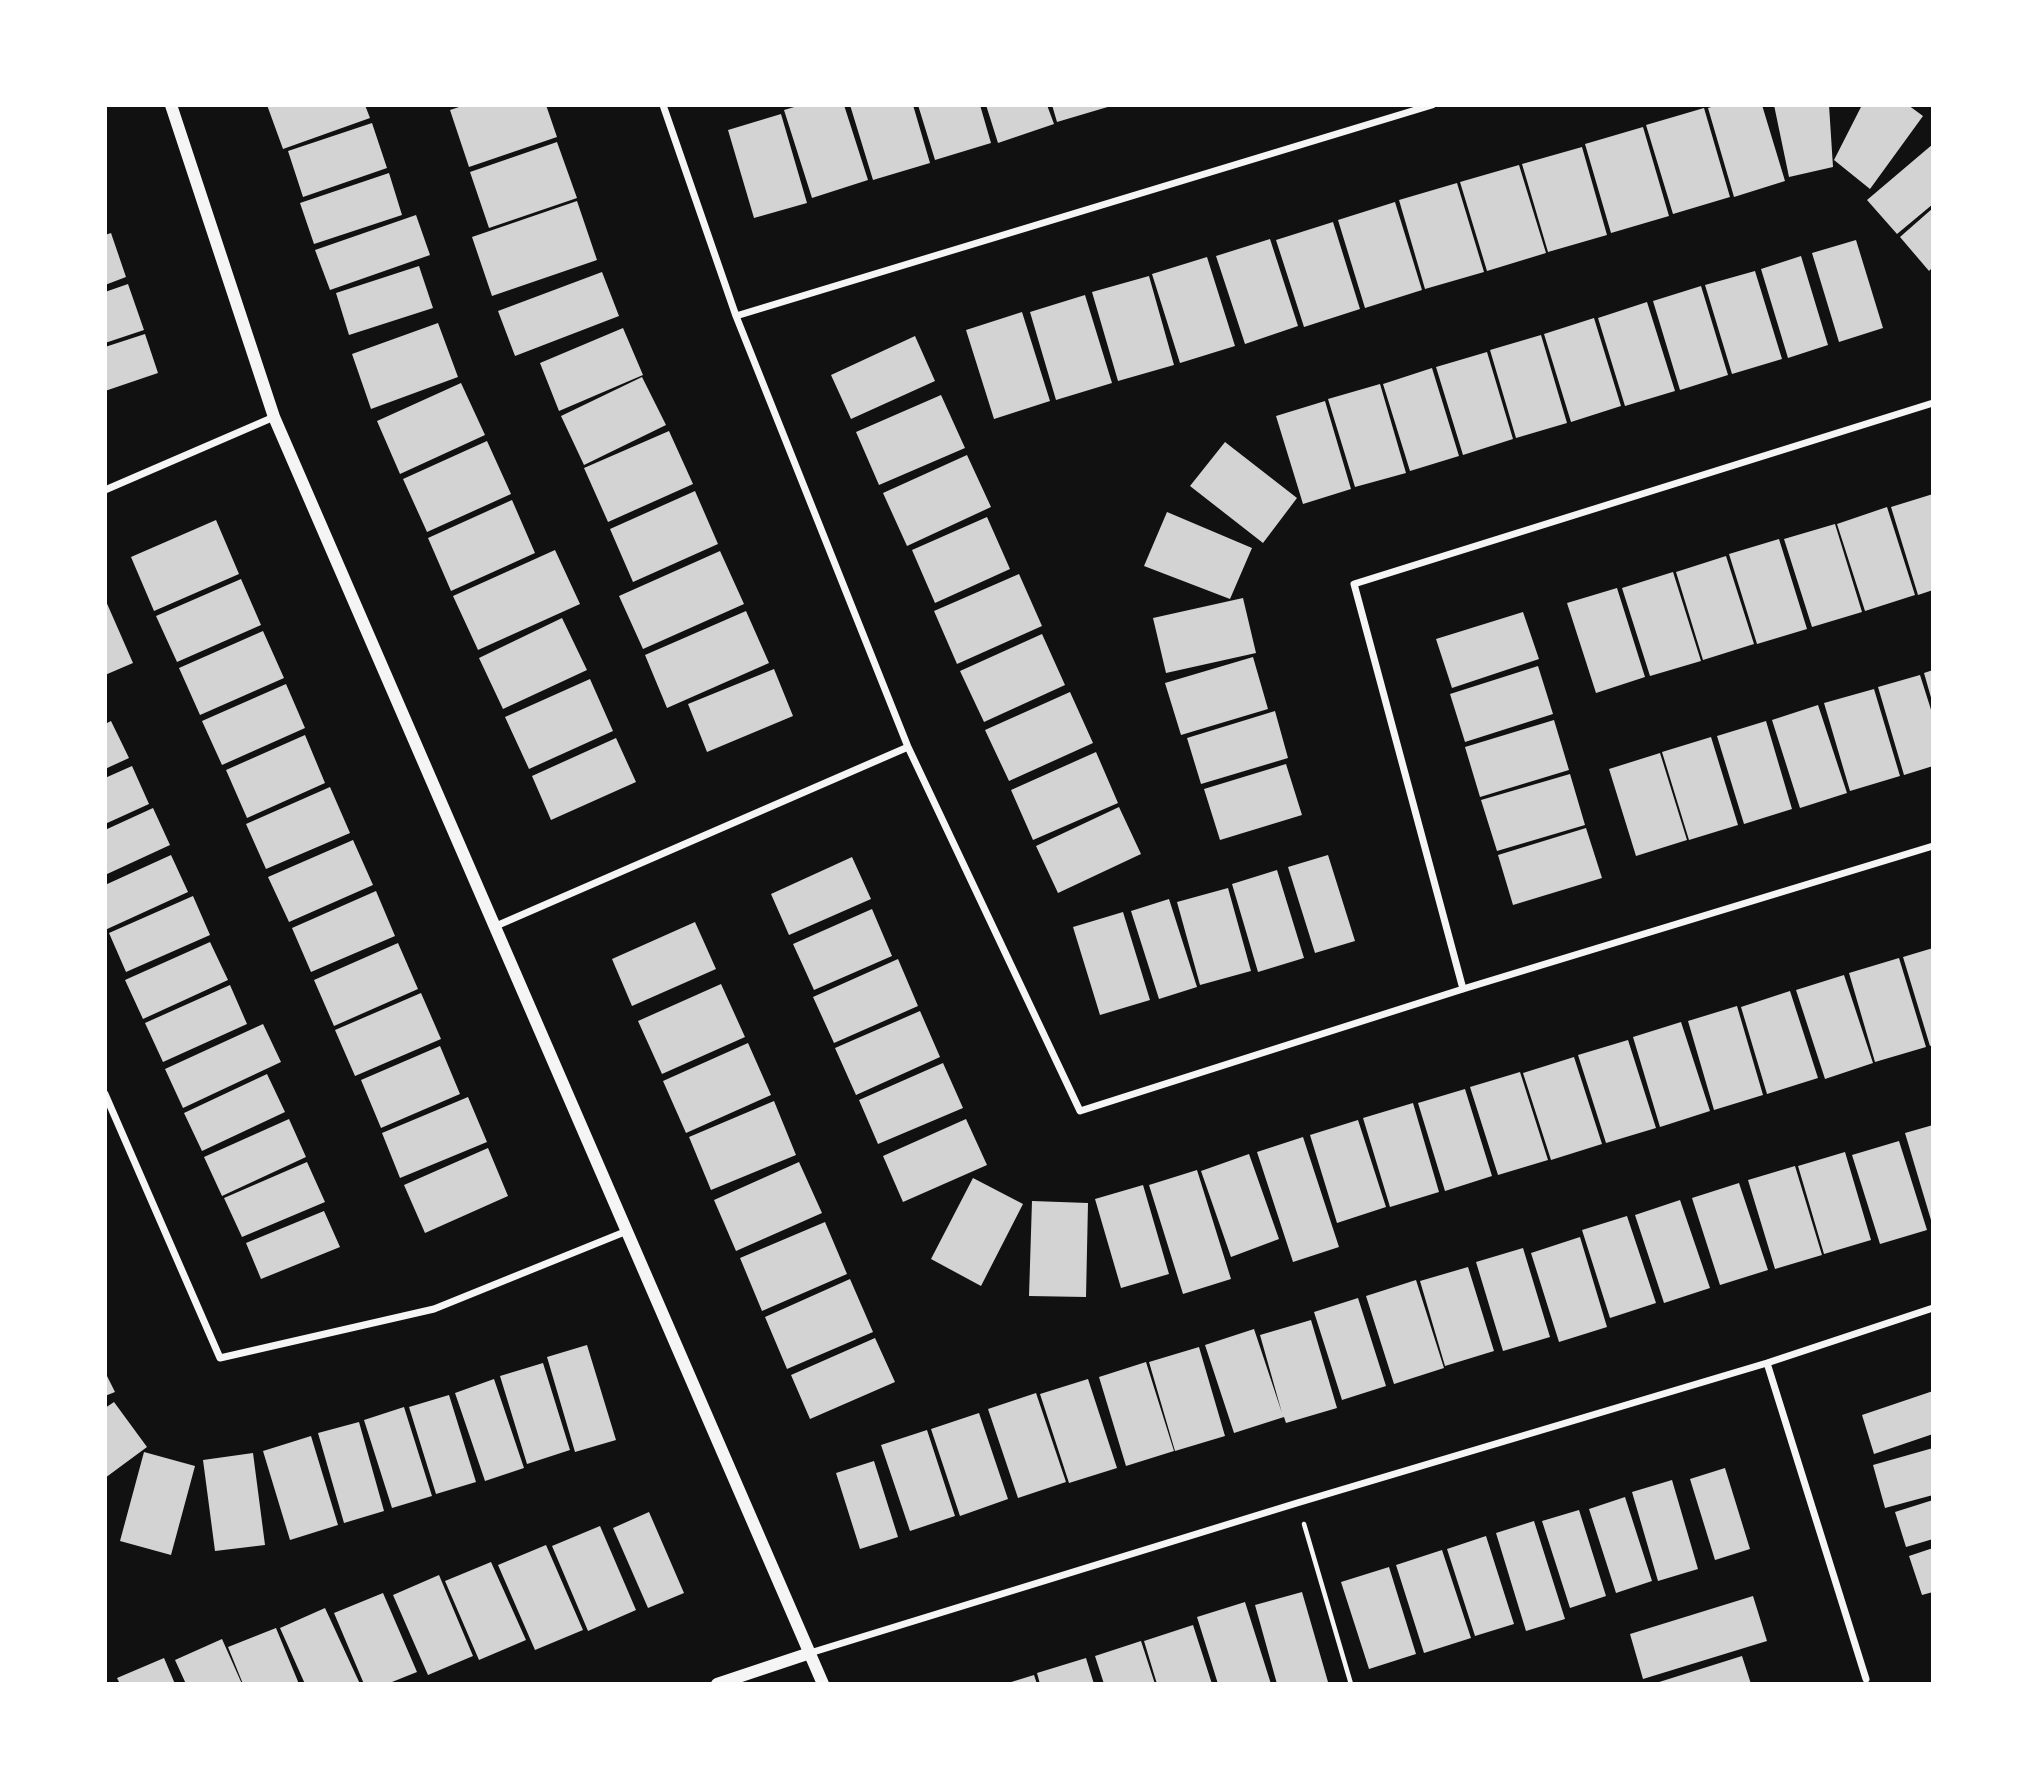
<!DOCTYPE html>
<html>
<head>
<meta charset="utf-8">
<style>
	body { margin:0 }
	#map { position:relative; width:2038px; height:1789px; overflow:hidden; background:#111; font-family:"Alegreya Sans",sans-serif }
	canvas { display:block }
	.frame { position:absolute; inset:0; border:107px solid #fff; pointer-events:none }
</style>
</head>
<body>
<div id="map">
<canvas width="2038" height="1789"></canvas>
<div class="frame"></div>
</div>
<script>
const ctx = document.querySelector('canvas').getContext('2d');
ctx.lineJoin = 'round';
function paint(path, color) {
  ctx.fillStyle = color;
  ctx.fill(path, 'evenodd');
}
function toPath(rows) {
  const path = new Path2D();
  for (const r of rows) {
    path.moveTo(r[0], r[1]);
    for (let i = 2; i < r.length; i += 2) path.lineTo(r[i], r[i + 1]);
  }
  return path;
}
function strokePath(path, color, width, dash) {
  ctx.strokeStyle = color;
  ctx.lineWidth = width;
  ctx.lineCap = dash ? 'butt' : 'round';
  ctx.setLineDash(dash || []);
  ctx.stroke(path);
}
paint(toPath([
	[267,105,365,105,370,118,283,149],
	[465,105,546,105,557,137,469,167,450,110],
	[801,105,844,105,868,180,812,198,784,110],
	[850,105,913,105,930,163,873,180],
	[918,105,980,105,991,143,935,160],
	[986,105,1047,105,1054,124,998,143],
	[1052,105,1111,105,1111,106,1057,122],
	[1718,105,1762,105,1785,181,1734,197,1708,108],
	[1774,105,1829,105,1833,167,1789,177],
	[1862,105,1908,105,1923,116,1870,189,1834,160],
	[1704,108,1730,197,1673,214,1646,125],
	[781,114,807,203,754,218,728,130],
	[372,123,387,168,303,197,288,151],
	[1643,127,1669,216,1611,233,1585,144],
	[557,142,577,198,489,228,470,172],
	[1933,144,1933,204,1897,234,1867,200],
	[1582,147,1607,235,1548,252,1522,164],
	[1519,165,1546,253,1487,271,1460,182],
	[389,173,402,215,314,244,300,203],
	[1457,183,1484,272,1425,289,1399,200],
	[577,201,597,260,492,296,472,237],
	[1395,202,1422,290,1365,308,1338,220],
	[1933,208,1933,267,1929,271,1900,237],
	[416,215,430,255,330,290,315,250],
	[1333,222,1360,309,1304,327,1276,240],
	[111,233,126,277,105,285,105,235],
	[1270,239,1298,326,1245,344,1216,256],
	[1856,240,1883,328,1839,342,1812,253],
	[1801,256,1828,345,1788,358,1761,269],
	[1207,257,1235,346,1180,363,1152,274],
	[419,266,433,308,349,335,336,293],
	[1755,271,1782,359,1732,374,1705,285],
	[602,272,619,316,515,356,498,311],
	[1149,276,1174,365,1118,381,1092,292],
	[128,284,144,330,105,343,105,292],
	[1701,286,1728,375,1680,390,1653,301],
	[1085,295,1112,383,1056,400,1030,312],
	[1647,302,1675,391,1625,406,1598,318],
	[1022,312,1050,401,994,419,966,330],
	[1594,318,1621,406,1571,422,1544,334],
	[438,323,458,377,371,409,352,354],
	[623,328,643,375,559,411,540,363],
	[145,334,158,373,105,391,105,347],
	[1541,335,1567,423,1516,438,1490,350],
	[915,336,935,381,851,419,831,375],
	[1487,352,1513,439,1463,455,1436,367],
	[1432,368,1459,456,1410,471,1383,384],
	[642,377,666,425,584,465,561,416],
	[461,383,485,435,400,474,377,421],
	[1380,384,1406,473,1355,487,1328,399],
	[941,395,965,448,879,485,856,432],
	[1325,401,1351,489,1303,504,1276,416],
	[669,431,693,484,608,522,584,468],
	[487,441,511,494,427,532,403,479],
	[1225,442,1297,498,1263,543,1190,486],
	[967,455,991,507,907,546,883,493],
	[695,491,718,544,633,582,610,529],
	[1933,494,1933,590,1918,595,1891,507],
	[512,500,535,553,451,591,428,538],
	[1887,507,1915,595,1865,611,1837,524],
	[1167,512,1252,548,1230,599,1144,566],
	[987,517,1010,569,935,603,912,550],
	[216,520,239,574,154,611,131,557],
	[1835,524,1862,612,1812,627,1784,539],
	[1779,539,1807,629,1757,644,1729,554],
	[555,550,580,604,478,650,453,596],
	[720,551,744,604,643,649,619,596],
	[1726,556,1754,644,1703,660,1676,572],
	[1673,572,1701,661,1650,676,1622,588],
	[1019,574,1042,626,957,664,934,611],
	[241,579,261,625,177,662,156,616],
	[1617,588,1645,677,1596,693,1567,603],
	[1243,598,1256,653,1166,673,1153,618],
	[105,599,133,663,105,675],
	[746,611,769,663,667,708,645,655],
	[1523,612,1539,659,1452,688,1436,639],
	[562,618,587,670,503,709,479,658],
	[263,631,284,678,200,715,179,668],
	[1042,634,1065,685,984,722,960,671],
	[1253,657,1268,709,1181,735,1165,683],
	[1538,666,1553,714,1465,742,1450,694],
	[774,669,793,716,707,752,688,704],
	[1933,670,1933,701,1932,701,1924,673],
	[1920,675,1933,716,1933,766,1904,775,1878,687],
	[590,679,613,731,529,769,505,717],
	[286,684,305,728,222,765,202,721],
	[1874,689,1900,776,1850,791,1824,703],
	[1070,692,1093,743,1009,781,985,730],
	[1818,705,1847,793,1800,808,1772,720],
	[1275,711,1288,758,1201,784,1187,738],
	[1554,720,1569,770,1480,797,1465,747],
	[111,721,129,758,105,769,105,724],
	[1766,721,1792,809,1744,824,1717,736],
	[305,735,325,783,247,818,226,770],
	[1711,737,1738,825,1689,840,1662,752],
	[616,738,636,782,551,820,532,776],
	[1096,752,1118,803,1033,840,1011,790],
	[1660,753,1687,840,1636,856,1609,769],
	[1286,764,1302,815,1220,840,1204,789],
	[132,766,149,804,105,824,105,778],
	[1570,774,1585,825,1497,851,1481,800],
	[330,787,350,833,266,869,246,824],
	[1119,807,1141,854,1058,893,1036,846],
	[153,808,170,845,105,875,105,830],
	[1586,828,1602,878,1513,905,1498,855],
	[353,840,373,885,289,922,268,877],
	[171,855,188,892,105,930,105,885],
	[1328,855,1355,941,1315,953,1288,867],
	[852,857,871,899,789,935,771,894],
	[1277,870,1304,958,1258,972,1232,884],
	[1228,888,1251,971,1200,985,1177,902],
	[376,891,395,936,311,972,292,928],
	[193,896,210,935,126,972,109,933],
	[1169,899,1197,987,1159,999,1131,911],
	[872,909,892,956,814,990,793,944],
	[1123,912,1150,1000,1100,1015,1073,927],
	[695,922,716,969,632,1006,612,959],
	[210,942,228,980,143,1019,125,980],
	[398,943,418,989,334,1026,314,980],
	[1933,948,1933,1045,1930,1046,1903,957],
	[1899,958,1926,1047,1875,1062,1849,973],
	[898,959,918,1006,834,1043,813,997],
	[1844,975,1873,1063,1825,1079,1796,990],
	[721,984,745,1037,662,1074,638,1021],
	[230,985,247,1024,163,1062,145,1023],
	[1790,991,1818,1078,1767,1094,1741,1007],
	[421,993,441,1039,355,1076,335,1030],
	[1737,1006,1763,1095,1714,1110,1688,1021],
	[920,1011,940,1057,856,1095,835,1048],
	[1681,1022,1710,1111,1660,1127,1633,1037],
	[263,1024,281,1062,183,1108,165,1069],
	[1628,1040,1656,1128,1606,1143,1578,1055],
	[748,1043,771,1095,686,1133,663,1081],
	[440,1046,460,1094,381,1128,361,1080],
	[1574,1057,1602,1144,1551,1160,1523,1073],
	[943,1063,963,1108,878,1144,859,1100],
	[1520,1072,1548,1160,1498,1175,1470,1087],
	[267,1074,285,1112,202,1151,184,1113],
	[1465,1089,1492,1176,1445,1191,1418,1103],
	[468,1097,487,1142,400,1178,382,1133],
	[774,1101,796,1155,711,1190,689,1137],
	[1413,1103,1439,1192,1390,1207,1363,1118],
	[289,1119,306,1157,222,1196,204,1157],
	[966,1119,987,1165,903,1202,883,1156],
	[1358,1120,1386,1207,1337,1223,1310,1135],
	[1933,1125,1933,1220,1931,1220,1905,1133],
	[1303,1137,1339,1247,1293,1262,1257,1152],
	[1899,1141,1927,1230,1880,1244,1852,1155],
	[488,1148,508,1196,425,1233,404,1185],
	[1845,1152,1871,1240,1824,1254,1798,1166],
	[1249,1154,1279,1239,1231,1257,1201,1171],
	[307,1162,325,1202,242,1237,224,1198],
	[799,1162,822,1213,736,1251,714,1200],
	[1795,1166,1822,1255,1775,1269,1748,1180],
	[1197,1170,1231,1279,1183,1294,1149,1185],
	[973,1178,1023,1204,981,1286,931,1259],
	[1739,1183,1768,1270,1720,1285,1692,1198],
	[1143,1185,1169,1274,1121,1288,1095,1199],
	[1680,1200,1710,1288,1664,1303,1635,1215],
	[1032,1201,1088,1203,1086,1297,1029,1296],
	[324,1211,340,1247,261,1279,246,1243],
	[1627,1216,1656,1303,1610,1318,1582,1230],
	[825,1222,847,1274,762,1311,740,1258],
	[1580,1237,1607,1327,1559,1342,1531,1253],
	[1523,1248,1550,1337,1503,1351,1476,1262],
	[1468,1267,1494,1351,1445,1366,1420,1281],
	[850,1279,873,1332,787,1369,765,1317],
	[1416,1280,1444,1368,1394,1384,1366,1296],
	[1358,1298,1386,1386,1342,1400,1314,1312],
	[1311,1320,1337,1408,1286,1423,1284,1417,1234,1433,1205,1345,1254,1329,1282,1413,1260,1335],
	[875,1338,895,1382,810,1419,791,1375],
	[587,1345,616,1440,575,1452,547,1357],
	[1199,1347,1225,1436,1175,1451,1149,1362],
	[1146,1362,1174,1451,1126,1466,1099,1377],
	[543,1363,570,1450,527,1464,500,1376],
	[105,1372,115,1392,105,1396],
	[494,1379,524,1468,485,1481,455,1393],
	[1088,1379,1117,1468,1069,1483,1040,1394],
	[1933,1391,1933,1434,1874,1454,1862,1415],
	[1036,1393,1066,1482,1018,1498,988,1409],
	[449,1395,476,1482,436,1494,409,1407],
	[114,1402,147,1447,105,1478,105,1408],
	[404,1407,432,1496,392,1508,364,1420],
	[979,1413,1008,1499,960,1516,931,1429],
	[359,1422,384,1511,344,1523,318,1433],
	[927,1430,955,1516,910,1531,881,1445],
	[311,1436,338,1525,290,1540,263,1451],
	[1933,1448,1933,1495,1885,1508,1873,1465],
	[144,1452,195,1466,171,1555,120,1541],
	[253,1453,265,1545,215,1551,203,1460],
	[874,1461,898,1537,860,1549,836,1473],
	[1725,1468,1750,1549,1715,1560,1690,1479],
	[1672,1480,1698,1569,1658,1581,1632,1492],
	[1625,1497,1652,1581,1616,1593,1589,1509],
	[1933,1500,1933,1539,1906,1547,1895,1512],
	[1579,1510,1606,1596,1570,1608,1542,1521],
	[649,1512,684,1593,648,1608,613,1528],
	[1534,1521,1565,1619,1526,1631,1496,1533],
	[600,1526,636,1610,588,1631,552,1546],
	[1486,1536,1514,1624,1475,1636,1447,1549],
	[546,1545,583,1630,535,1650,498,1565],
	[1933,1548,1933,1592,1922,1595,1909,1556],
	[1442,1550,1471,1638,1424,1653,1396,1565],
	[491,1562,526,1640,479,1660,445,1581],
	[1389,1567,1416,1654,1369,1669,1341,1582],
	[439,1575,473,1656,428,1675,393,1595],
	[1302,1592,1328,1682,1277,1684,1255,1605],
	[383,1593,417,1672,387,1684,364,1684,334,1613],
	[1753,1596,1767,1641,1643,1679,1630,1634],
	[1245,1602,1271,1684,1218,1684,1197,1617],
	[325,1608,360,1684,305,1684,280,1628],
	[1193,1625,1212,1684,1157,1684,1144,1641],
	[276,1628,299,1684,243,1684,228,1647],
	[222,1639,242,1684,186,1684,175,1660],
	[1141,1641,1155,1684,1104,1684,1095,1656],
	[1742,1656,1751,1684,1656,1684,1656,1683],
	[164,1658,175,1684,120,1684,117,1678],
	[1086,1658,1094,1684,1040,1684,1037,1673],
	[1034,1675,1037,1684,1009,1684,1008,1683]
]), '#d3d3d3');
strokePath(toPath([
	[1304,1524,1351,1684]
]), '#f5f5f5', 4.5);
strokePath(toPath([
	[663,105,736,316,908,747,1080,1111,1463,989,1933,846],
	[736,316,1432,105],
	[105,490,274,417],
	[496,926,908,747],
	[1463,989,1354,584,1933,403],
	[105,1094,220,1358,434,1309,627,1231],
	[1767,1363,1866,1679],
	[810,1653,1297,1503,1767,1363,1933,1308]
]), '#f5f5f5', 7);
strokePath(toPath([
	[171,105,274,417,823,1684],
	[717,1684,810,1653]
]), '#f5f5f5', 12);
</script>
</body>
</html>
